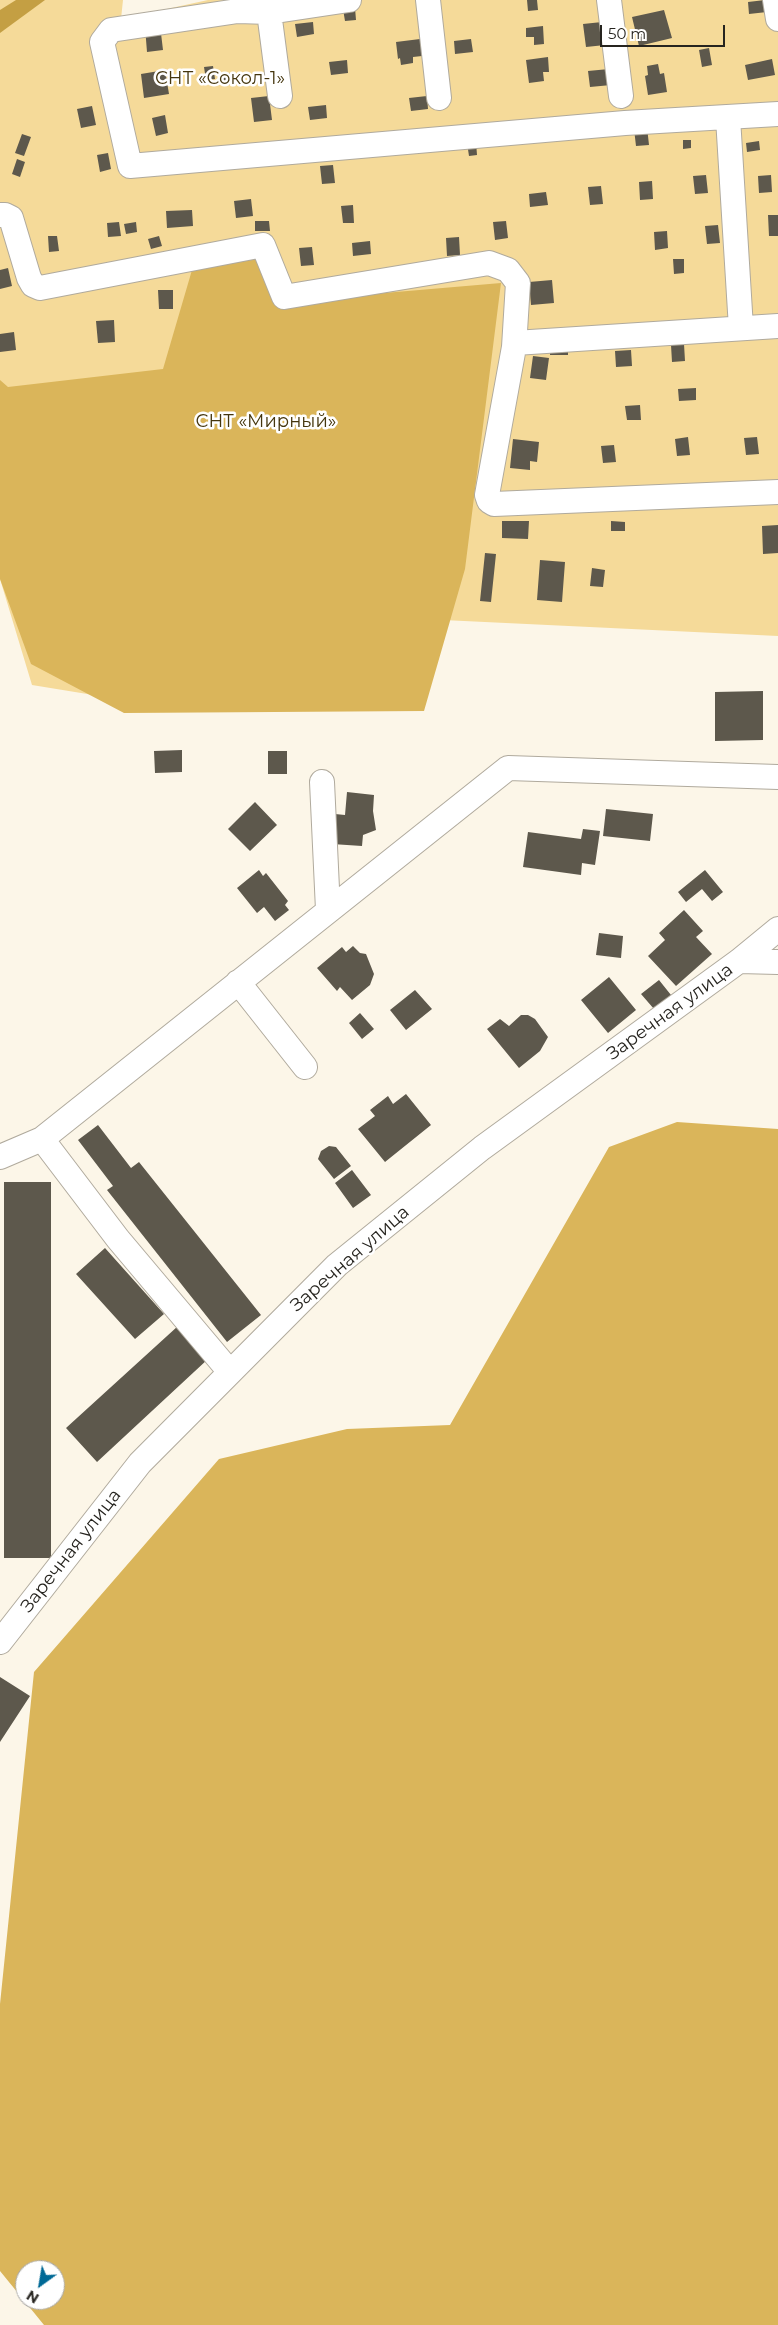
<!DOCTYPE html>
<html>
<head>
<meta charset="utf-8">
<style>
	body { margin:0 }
	#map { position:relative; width:778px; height:2325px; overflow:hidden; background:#fcf6e8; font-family:Montserrat,sans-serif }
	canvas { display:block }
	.north { position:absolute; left:15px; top:2260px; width:50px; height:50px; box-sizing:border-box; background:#fff; border:1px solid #a8a7a5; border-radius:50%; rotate:212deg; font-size:14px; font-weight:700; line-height:20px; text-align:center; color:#26241f }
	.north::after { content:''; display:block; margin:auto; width:18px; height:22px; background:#006996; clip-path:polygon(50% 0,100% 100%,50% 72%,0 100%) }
	.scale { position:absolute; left:600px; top:25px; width:125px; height:22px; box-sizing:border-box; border:2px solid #26241f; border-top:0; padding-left:6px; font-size:15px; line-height:18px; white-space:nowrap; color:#26241f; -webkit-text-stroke:4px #fff; paint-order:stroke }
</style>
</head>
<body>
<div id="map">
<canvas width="778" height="2325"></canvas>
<div class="north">N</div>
<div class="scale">50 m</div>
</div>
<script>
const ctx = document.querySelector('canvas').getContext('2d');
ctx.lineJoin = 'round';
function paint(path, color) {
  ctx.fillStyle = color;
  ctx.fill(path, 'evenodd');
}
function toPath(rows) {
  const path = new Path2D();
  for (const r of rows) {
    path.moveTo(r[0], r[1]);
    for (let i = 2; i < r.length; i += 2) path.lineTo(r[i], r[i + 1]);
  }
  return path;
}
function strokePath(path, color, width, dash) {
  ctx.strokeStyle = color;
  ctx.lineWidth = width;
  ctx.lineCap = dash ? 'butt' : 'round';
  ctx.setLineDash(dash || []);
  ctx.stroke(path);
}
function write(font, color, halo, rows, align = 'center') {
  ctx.font = font + ' Montserrat,sans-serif';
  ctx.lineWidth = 5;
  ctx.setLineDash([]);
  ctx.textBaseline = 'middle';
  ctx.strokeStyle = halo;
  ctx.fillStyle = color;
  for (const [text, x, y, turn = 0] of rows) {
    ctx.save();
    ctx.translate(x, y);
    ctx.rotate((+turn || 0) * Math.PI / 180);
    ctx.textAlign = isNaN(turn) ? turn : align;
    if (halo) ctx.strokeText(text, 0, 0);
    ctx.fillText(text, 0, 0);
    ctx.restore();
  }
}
paint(toPath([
	[0,0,123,0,121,19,208,0,778,0,778,636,443,620,173,708,32,685,0,579]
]), '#f5da99');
paint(toPath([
	[272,252,291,301,501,283,465,569,424,711,124,713,31,664,0,579,0,380,8,387,163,369,192,270],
	[677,1122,778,1129,778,2325,44,2325,0,2271,0,2004,34,1672,219,1459,347,1429,450,1425,609,1147],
	[25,2270,55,2270,55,2300,25,2300]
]), '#dab55a');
paint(toPath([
	[16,0,45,0,0,33,0,10]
]), '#c49f43');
paint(toPath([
	[527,0,537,0,538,10,528,11],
	[765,0,767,12,749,14,748,2],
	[355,8,356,20,345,21,343,9],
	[664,10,672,38,639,46,632,17],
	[313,22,314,34,297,37,295,24],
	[602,22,605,45,586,47,583,24],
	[160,25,163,50,147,52,145,27],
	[543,26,544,44,534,45,534,37,526,37,526,28],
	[420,39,422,56,413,57,413,63,401,65,400,58,398,59,396,42],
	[471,39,473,52,455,54,454,41],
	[709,48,712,65,702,67,699,50],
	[548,57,549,72,543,72,544,81,529,83,526,60],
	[772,59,775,75,748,80,745,65],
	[347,60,348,73,331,75,329,62],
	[658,64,660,74,664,73,667,92,648,95,645,76,648,75,647,66],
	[213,66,215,79,206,80,204,67],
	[609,69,611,85,590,87,588,71],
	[165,70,169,94,144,98,141,74],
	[231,73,232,84,223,86,221,75],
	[269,96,272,120,254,122,251,98],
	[427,96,428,109,411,111,409,98],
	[326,105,327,118,310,120,308,107],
	[92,106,96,125,81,128,77,109],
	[165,115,168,133,156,136,152,118],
	[647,127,649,145,636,146,634,129],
	[22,134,31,137,24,156,15,153],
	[683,140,691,140,691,148,683,149],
	[759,141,760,150,747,152,746,143],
	[476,142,477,155,469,156,467,143],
	[108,153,111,169,100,172,97,155],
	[17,159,25,162,20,177,12,174],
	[333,165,335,183,322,184,320,166],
	[706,175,708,193,695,194,693,176],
	[771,175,772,192,759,193,758,176],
	[652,181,653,199,640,200,639,182],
	[601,186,603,204,590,205,588,187],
	[546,192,548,205,530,207,529,194],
	[251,199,253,216,236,218,234,201],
	[353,205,354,223,343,223,341,206],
	[192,210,193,226,167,228,166,211],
	[768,215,778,215,778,236,769,236],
	[255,221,269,221,270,231,255,231],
	[506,221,508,238,495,240,493,222],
	[119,222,121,236,108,237,107,223],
	[136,222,137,232,126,234,124,224],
	[718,225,720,243,707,244,705,226],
	[667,231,668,248,655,250,654,232],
	[48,236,57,236,59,251,49,252],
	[159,236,162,246,151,249,148,239],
	[459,237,460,255,447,256,446,238],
	[370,241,371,254,353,256,352,243],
	[312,247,314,265,301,266,299,248],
	[673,259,684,259,684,273,674,274],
	[8,268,12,286,0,289,0,270],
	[552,280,554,303,531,305,529,282],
	[158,290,173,290,173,309,159,309],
	[114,320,115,342,98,343,96,321],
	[14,332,16,350,0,352,0,334],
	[550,343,568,343,568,355,550,355],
	[684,344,685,361,672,362,671,345],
	[631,350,632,366,616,367,615,351],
	[533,356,549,358,546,380,530,378],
	[696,388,696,400,679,401,678,389],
	[640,405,641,420,627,420,625,406],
	[688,437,690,455,677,456,675,439],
	[757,437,759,454,746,455,744,438],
	[513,439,539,442,537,462,530,461,530,470,510,468],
	[614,445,616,462,603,463,601,446],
	[502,521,529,521,528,539,502,538],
	[611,521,625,522,625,531,611,531],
	[778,525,778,553,763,554,762,526],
	[485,553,496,554,491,602,480,601],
	[540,560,565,562,562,602,537,600],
	[592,568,605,570,603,587,590,586],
	[763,691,763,740,715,741,715,692],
	[182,750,182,772,155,773,154,751],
	[268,751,287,751,287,774,268,774],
	[347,792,374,795,373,811,376,830,363,835,362,846,332,844,335,814,345,815],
	[255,802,277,825,250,851,228,829],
	[606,809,653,814,650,841,603,836],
	[583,829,600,831,595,865,582,863,581,875,523,867,528,832,581,839],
	[259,870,263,876,266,873,288,901,285,905,289,910,275,921,264,907,257,913,237,888],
	[705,870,723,892,712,901,702,889,686,902,678,892],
	[684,910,703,931,696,937,712,954,676,986,648,956,665,940,659,933],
	[599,933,623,936,621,958,596,955],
	[353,946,360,953,366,954,374,974,370,985,352,1000,340,987,337,991,317,968,342,947,346,952],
	[609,977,636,1010,608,1033,581,1000],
	[659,980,671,995,654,1009,641,994],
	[415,990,432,1009,406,1030,390,1010],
	[360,1013,374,1029,362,1039,349,1023],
	[521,1015,528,1015,535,1019,548,1037,540,1051,519,1068,487,1029,500,1019,509,1026],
	[406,1094,431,1125,385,1162,358,1129,375,1116,370,1110,388,1096,393,1104],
	[98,1125,131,1168,139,1162,261,1315,227,1342,107,1190,113,1186,78,1140],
	[329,1146,336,1147,351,1166,334,1179,318,1159,321,1151],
	[352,1170,371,1195,353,1208,335,1183],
	[4,1182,51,1182,51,1558,4,1558],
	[105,1248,164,1314,135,1339,76,1274],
	[178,1326,208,1359,97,1462,66,1428],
	[0,1677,30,1696,0,1742]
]), '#5d584c');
const minor = toPath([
	[349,0,269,12,238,11,111,30,102,42,130,166,625,123,778,114],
	[428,0,439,98],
	[609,0,621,96],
	[775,0,778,19],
	[269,12,280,96],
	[728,118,741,328],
	[0,215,5,215,11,218,29,278,33,285,40,288,263,245,284,297,489,263,508,270,518,283,514,347,487,495,489,501,494,504,778,492],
	[515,343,778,326],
	[322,782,328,910],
	[739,961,778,962],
	[238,982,305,1067],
	[42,1139,118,1239,230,1372],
	[0,1157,42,1139,508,768,778,777],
	[0,1642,140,1463,337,1265,482,1148,739,961,778,929]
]);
strokePath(minor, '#b0aa9d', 26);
strokePath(minor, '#fff', 24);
write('18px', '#45360e', '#fff', [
	["СНТ «Сокол-1»",220,79],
	["СНТ «Мирный»",266,422]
]);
write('18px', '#26241f', '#fff', [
	["Заречная улица",670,1012,-36],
	["Заречная улица",350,1259,-41],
	["Заречная улица",71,1551,-52]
]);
</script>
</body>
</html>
